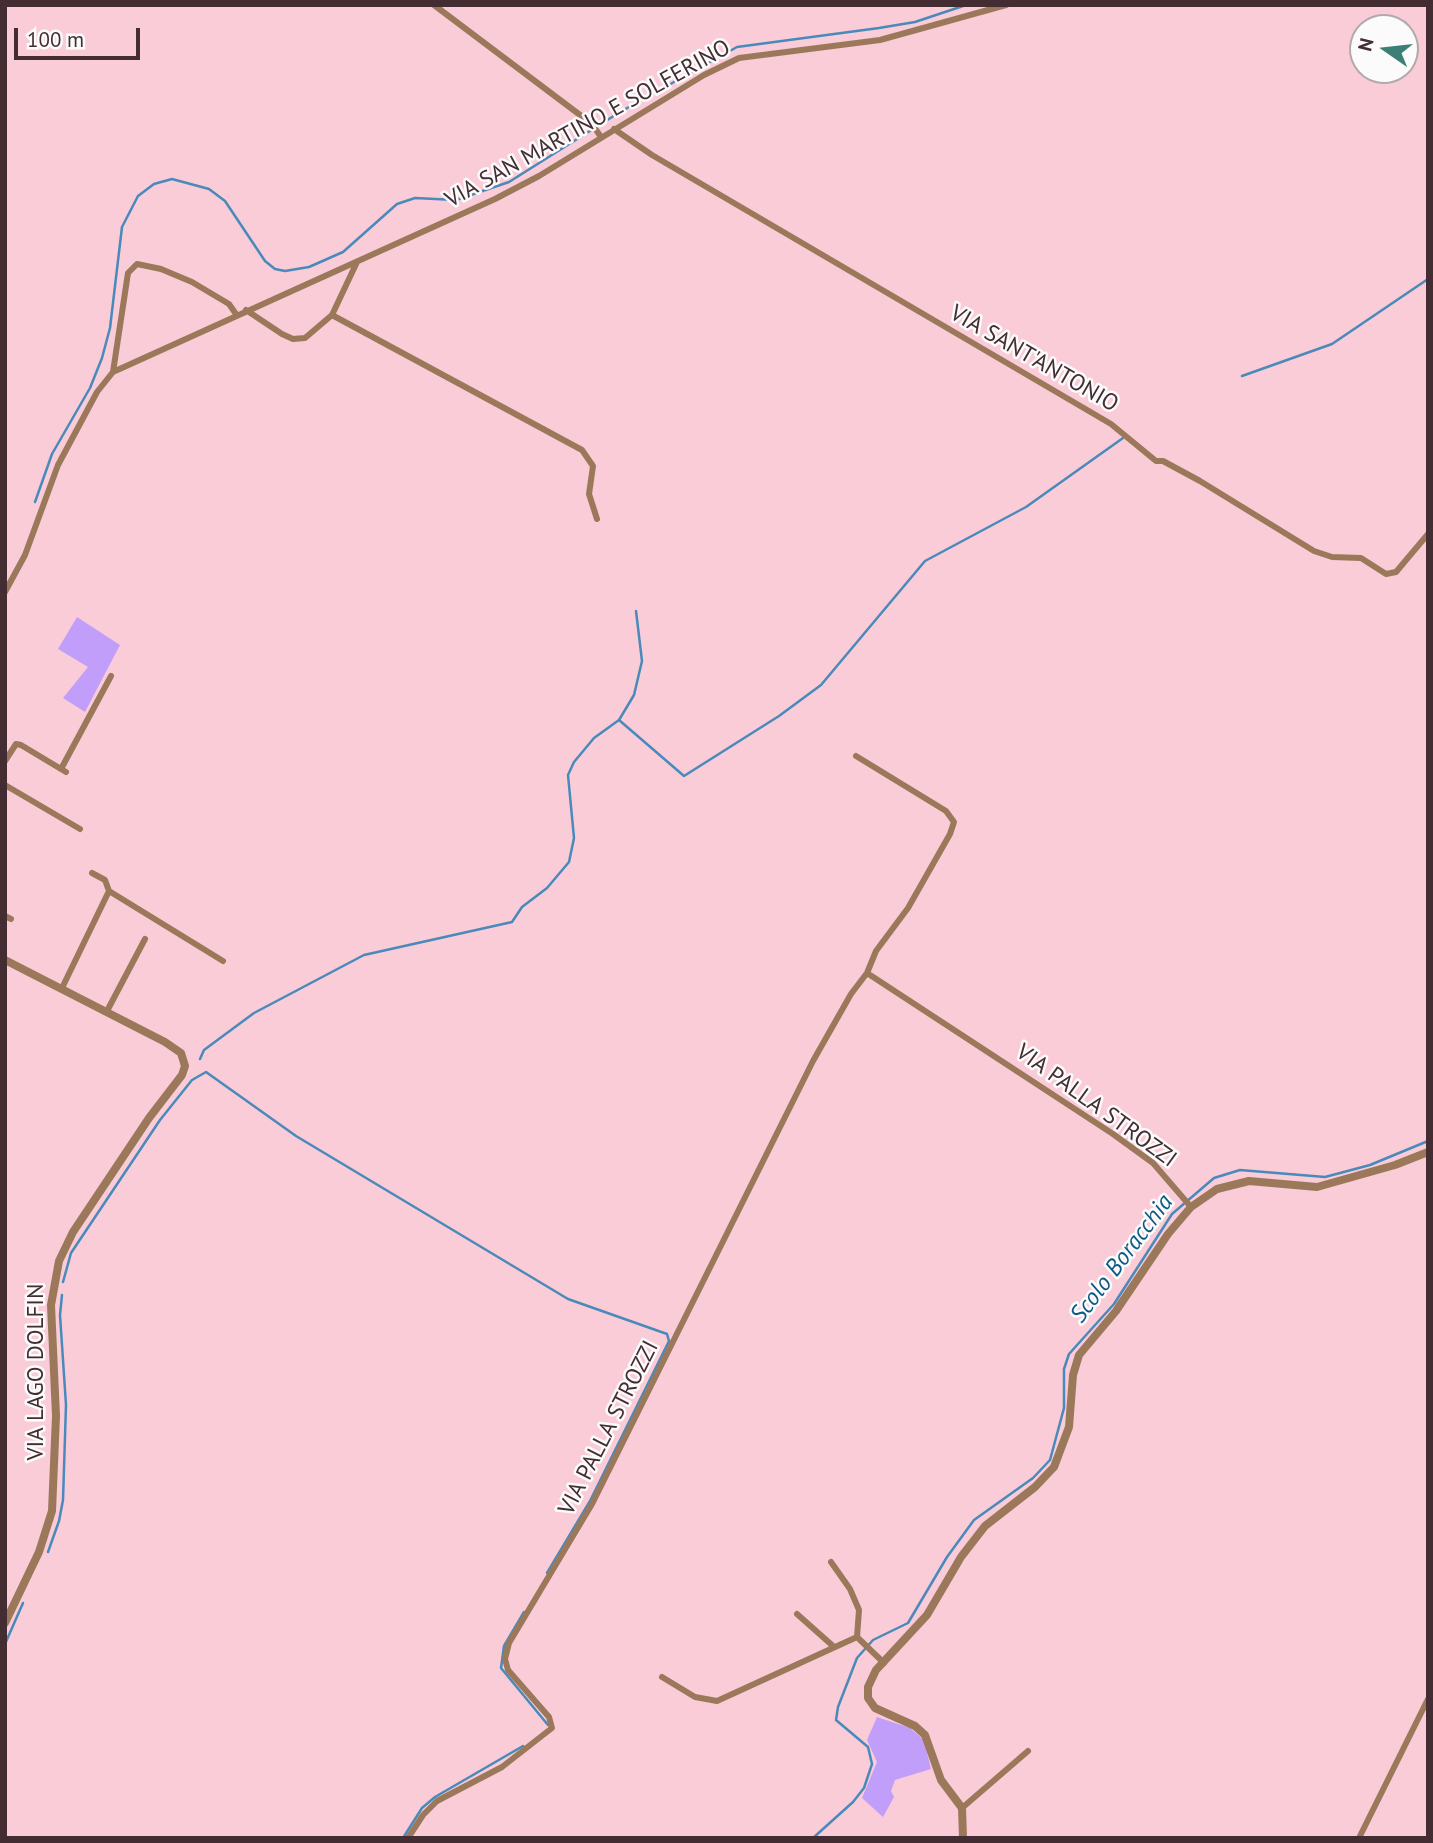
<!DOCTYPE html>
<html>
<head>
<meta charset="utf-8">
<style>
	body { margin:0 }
	#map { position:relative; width:1433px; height:1843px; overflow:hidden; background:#faccd8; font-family:"PT Sans",sans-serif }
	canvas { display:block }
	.frame { position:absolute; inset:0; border:7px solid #432d33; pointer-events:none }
	.north { position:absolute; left:1349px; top:14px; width:70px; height:70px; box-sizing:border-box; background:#fbfbfb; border:2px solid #b1a9ab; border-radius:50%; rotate:284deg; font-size:19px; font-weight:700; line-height:28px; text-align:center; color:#432d33 }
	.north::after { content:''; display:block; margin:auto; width:24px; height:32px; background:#3c8075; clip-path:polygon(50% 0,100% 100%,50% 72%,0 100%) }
	.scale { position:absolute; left:14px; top:28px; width:126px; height:32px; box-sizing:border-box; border:4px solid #432d33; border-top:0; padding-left:9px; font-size:21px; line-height:24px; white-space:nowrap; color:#432d33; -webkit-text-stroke:5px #fbfbfb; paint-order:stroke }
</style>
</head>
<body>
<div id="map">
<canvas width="1433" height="1843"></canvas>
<div class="frame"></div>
<div class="north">N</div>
<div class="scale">100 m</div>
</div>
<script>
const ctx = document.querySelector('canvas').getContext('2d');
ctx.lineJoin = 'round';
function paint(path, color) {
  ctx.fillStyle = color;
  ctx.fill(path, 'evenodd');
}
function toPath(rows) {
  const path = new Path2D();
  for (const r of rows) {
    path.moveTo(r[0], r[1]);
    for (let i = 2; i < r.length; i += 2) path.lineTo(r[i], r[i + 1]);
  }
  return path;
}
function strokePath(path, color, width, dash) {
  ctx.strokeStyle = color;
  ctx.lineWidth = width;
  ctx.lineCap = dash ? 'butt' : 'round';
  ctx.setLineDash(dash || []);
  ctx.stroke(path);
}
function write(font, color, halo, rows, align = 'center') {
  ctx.font = font + ' "PT Sans",sans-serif';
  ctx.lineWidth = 5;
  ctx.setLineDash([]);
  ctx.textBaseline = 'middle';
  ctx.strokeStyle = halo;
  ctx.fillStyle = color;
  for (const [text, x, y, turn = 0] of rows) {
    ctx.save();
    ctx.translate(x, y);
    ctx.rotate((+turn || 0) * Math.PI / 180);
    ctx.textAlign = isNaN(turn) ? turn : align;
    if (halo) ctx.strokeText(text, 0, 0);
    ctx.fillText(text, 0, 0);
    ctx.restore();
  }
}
paint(toPath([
	[77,617,120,645,85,712,63,698,88,667,58,649],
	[877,1717,910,1728,924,1740,931,1769,895,1780,891,1791,894,1797,883,1817,862,1798,877,1762,867,1740]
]), '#c19ef9');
strokePath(toPath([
	[1242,376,1332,344,1428,279],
	[35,502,52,454,90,388,102,358,110,328,122,227,138,196,154,184,172,179,209,189,225,201,265,261,275,269,285,271,309,267,343,252,397,204,415,198,456,200,509,182,620,112,737,47,879,28,915,22,966,5],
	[619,720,634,695,642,661,636,611],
	[200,1059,204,1050,254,1013,364,955,512,922,522,907,547,888,569,862,574,838,568,775,574,762,594,738,619,720,684,776,779,716,821,685,925,561,1026,507,1123,438],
	[63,1282,71,1253,160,1120,192,1080,206,1072,296,1136,568,1299,667,1334,669,1341,590,1501,547,1573],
	[48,1552,59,1521,63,1500,66,1405,60,1315,62,1295],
	[524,1612,504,1646,501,1668,548,1725],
	[5,1644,23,1603],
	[403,1838,422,1808,435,1797,523,1746],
	[813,1838,853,1802,864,1788,872,1764,868,1747,836,1720,838,1707,857,1658,873,1640,908,1623,947,1557,974,1520,1033,1478,1050,1460,1064,1408,1064,1369,1069,1354,1114,1304,1172,1214,1214,1178,1240,1170,1325,1177,1370,1165,1428,1141]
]), '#498abb', 2.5);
strokePath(toPath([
	[434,5,592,124,601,137],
	[614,129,652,155,1111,424,1156,461,1163,461,1200,481,1314,551,1332,557,1361,558,1386,574,1396,572,1428,534],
	[246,310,282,334,293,339,305,338,332,315,357,262],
	[332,315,582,450,593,466,589,494,597,519],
	[113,372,128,273,137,264,161,269,192,282,229,304,236,314],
	[5,592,25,555,58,465,97,392,113,372,495,199,539,176,704,75,739,58,880,40,1006,5],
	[5,761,16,744,21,745,66,772],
	[61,769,111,676],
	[5,785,80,829],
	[92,873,105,880,109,891],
	[109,891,223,961],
	[5,916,11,919],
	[867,973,1113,1134,1153,1163,1191,1207],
	[62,988,109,891],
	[107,1011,145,939],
	[831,1562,850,1589,859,1610,857,1637,884,1663],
	[797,1614,833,1646],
	[662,1677,695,1697,717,1701,857,1637],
	[962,1808,1028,1751],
	[408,1838,423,1815,437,1801,502,1767,552,1728,549,1717,508,1670,505,1659,509,1643,592,1504,813,1061,851,994,867,973,876,951,908,908,950,834,954,822,946,811,856,756],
	[1359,1838,1428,1699]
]), '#9c785b', 6);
strokePath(toPath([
	[5,960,165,1042,181,1053,185,1066,182,1075,149,1118,73,1232,59,1261,51,1305,56,1416,52,1511,39,1552,5,1623],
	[963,1838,962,1808,941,1780,925,1735,915,1726,875,1708,868,1698,868,1687,876,1670,927,1615,961,1557,985,1526,1035,1487,1054,1467,1069,1427,1073,1375,1079,1355,1116,1311,1168,1234,1191,1207,1217,1189,1249,1181,1317,1187,1395,1165,1428,1152]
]), '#9c785b', 8);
write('23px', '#432d33', '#fbfbfb', [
	["VIA SAN MARTINO E SOLFERINO",588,124,-29],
	["VIA SANT'ANTONIO",1034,359,30],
	["VIA PALLA STROZZI",1096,1106,36],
	["VIA LAGO DOLFIN",36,1372,-90],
	["VIA PALLA STROZZI",609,1428,-63]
]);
write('italic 24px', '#0b5a86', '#fbfbfb', [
	["Scolo Boracchia",1122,1259,-53]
]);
</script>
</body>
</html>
